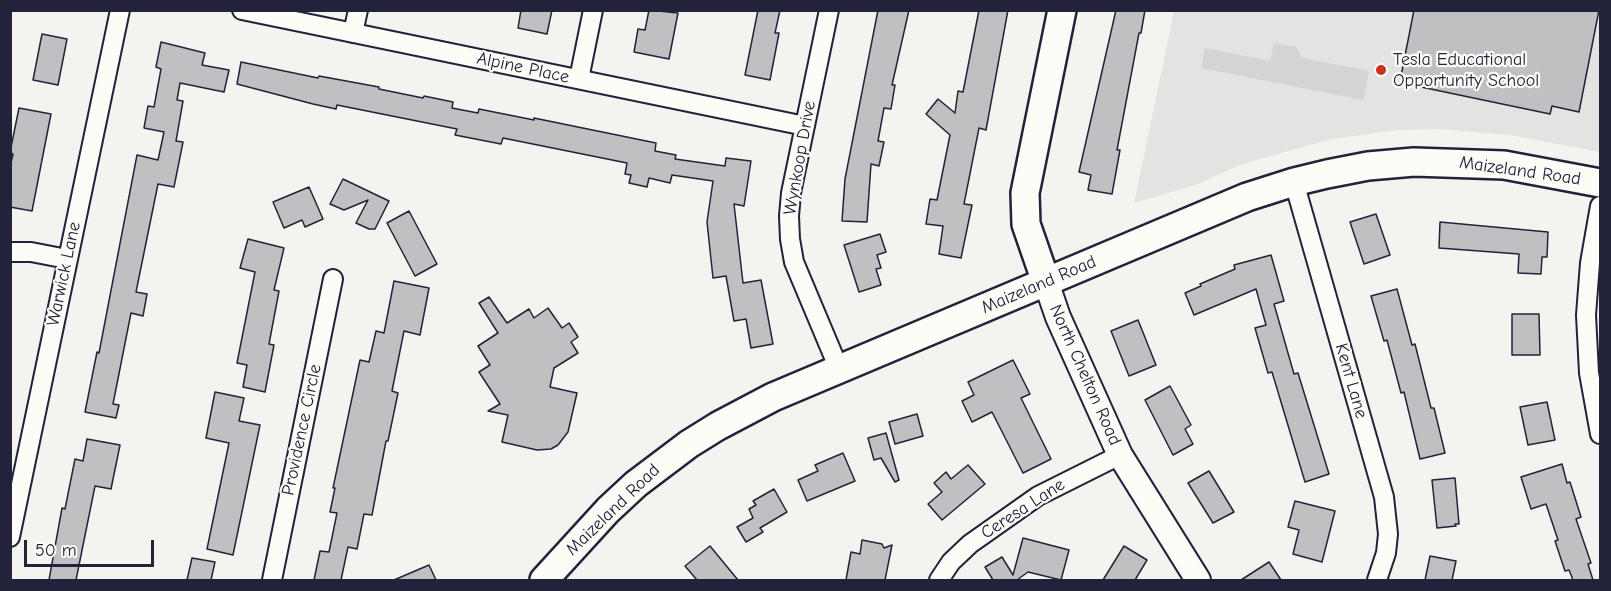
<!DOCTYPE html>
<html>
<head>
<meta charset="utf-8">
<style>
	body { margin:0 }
	#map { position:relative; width:1611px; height:591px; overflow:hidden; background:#f4f3ef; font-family:"Comic Neue",sans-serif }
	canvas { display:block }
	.frame { position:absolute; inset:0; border:12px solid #22223b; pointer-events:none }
	.scale { position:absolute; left:24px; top:540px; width:130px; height:27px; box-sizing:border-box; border:3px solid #22223b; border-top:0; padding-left:8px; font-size:18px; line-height:21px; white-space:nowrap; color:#22223b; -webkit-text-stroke:4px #fdfcf7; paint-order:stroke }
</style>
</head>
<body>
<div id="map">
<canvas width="1611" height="591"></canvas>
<div class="frame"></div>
<div class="scale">50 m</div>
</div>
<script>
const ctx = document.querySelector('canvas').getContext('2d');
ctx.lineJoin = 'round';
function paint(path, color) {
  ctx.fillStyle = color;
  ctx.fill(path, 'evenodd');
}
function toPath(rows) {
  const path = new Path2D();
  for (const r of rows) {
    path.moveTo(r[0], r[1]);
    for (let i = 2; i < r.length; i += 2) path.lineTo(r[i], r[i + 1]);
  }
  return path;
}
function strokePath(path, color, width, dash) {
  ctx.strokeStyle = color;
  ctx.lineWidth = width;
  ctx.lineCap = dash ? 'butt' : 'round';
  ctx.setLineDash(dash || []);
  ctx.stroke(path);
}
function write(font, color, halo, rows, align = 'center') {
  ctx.font = font + ' "Comic Neue",sans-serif';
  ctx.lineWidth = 4.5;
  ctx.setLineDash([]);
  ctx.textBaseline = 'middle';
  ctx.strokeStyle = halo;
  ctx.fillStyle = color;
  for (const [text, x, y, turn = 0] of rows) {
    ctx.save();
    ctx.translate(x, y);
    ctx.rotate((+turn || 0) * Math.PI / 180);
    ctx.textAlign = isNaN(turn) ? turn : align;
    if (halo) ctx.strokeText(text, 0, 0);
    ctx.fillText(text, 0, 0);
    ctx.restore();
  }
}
paint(toPath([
	[1174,11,1600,11,1600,152,1510,135,1439,129,1398,130,1332,139,1263,158,1240,165,1196,185,1134,203]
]), '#e4e3e2');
paint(toPath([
	[1274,43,1296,47,1302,58,1369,71,1363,100,1201,68,1205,48,1270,61]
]), '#d5d4d5');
const building = toPath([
	[521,10,552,10,547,34,518,28,521,10],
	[649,10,678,13,669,59,634,52,638,29,645,30,649,10],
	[758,10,780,10,775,33,779,33,770,80,745,75,758,10],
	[878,10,909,10,892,85,895,85,891,109,884,108,878,141,884,142,879,166,871,164,867,222,842,221,845,179,878,10],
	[979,10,1008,10,986,130,979,128,964,204,972,205,961,258,939,254,943,226,926,224,930,199,937,200,950,135,926,114,938,99,955,113,958,91,963,92,979,10],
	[1116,10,1145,10,1141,33,1139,33,1117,150,1120,150,1112,194,1088,190,1091,175,1079,172,1116,10],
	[1414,10,1599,10,1579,112,1552,106,1550,114,1421,87,1423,80,1401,76,1414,10],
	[42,34,67,39,58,85,33,80,42,34],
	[161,42,205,53,202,65,229,70,224,92,180,83,177,100,183,101,176,141,183,142,174,187,158,184,136,292,147,294,143,316,131,313,113,404,119,405,116,418,85,412,97,352,99,353,137,155,158,160,164,132,144,128,148,106,154,107,161,69,156,67,161,42],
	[241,62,318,78,319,76,379,87,379,89,423,98,424,96,453,102,452,108,478,113,479,109,534,120,534,118,656,143,655,151,676,155,675,159,725,166,726,158,751,161,744,206,734,204,743,283,761,280,773,344,751,348,746,319,734,321,726,276,713,278,707,222,713,181,672,175,670,183,649,178,647,187,629,183,631,175,625,174,627,163,503,138,501,144,455,135,457,129,337,105,336,109,313,104,237,84,241,62],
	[19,108,51,114,32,211,10,207,10,167,13,154,10,152,19,108],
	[343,179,389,201,375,229,369,229,356,223,368,200,344,210,330,204,343,179],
	[309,187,323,219,305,227,302,220,284,228,273,202,309,187],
	[409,211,437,264,415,276,387,223,409,211],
	[1376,214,1390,255,1364,264,1350,222,1376,214],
	[1440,222,1548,232,1547,257,1542,257,1541,274,1518,273,1519,254,1439,248,1440,222],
	[880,234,886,252,877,255,881,268,876,269,881,285,859,292,844,245,880,234],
	[248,239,284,248,274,290,279,291,269,344,274,345,265,392,243,387,247,365,237,363,255,272,240,268,248,239],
	[1271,255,1284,301,1274,304,1294,374,1298,373,1329,474,1305,482,1272,372,1268,373,1255,328,1266,325,1256,289,1194,315,1185,293,1201,286,1200,284,1235,269,1234,265,1271,255],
	[394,281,429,288,420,335,404,331,392,391,398,393,388,441,386,441,372,515,364,514,357,549,348,547,341,580,314,580,320,551,329,552,337,513,330,512,335,488,333,488,360,360,369,362,376,331,384,333,394,281],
	[1397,289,1412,345,1415,344,1431,408,1434,408,1445,453,1420,459,1404,392,1401,393,1387,340,1384,341,1371,296,1397,289],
	[489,297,507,323,529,309,534,318,548,308,562,328,569,323,578,337,571,342,578,353,554,368,550,387,577,393,568,432,558,445,551,449,537,450,502,442,508,415,488,411,500,404,479,372,490,365,478,346,498,333,479,303,489,297],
	[1512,314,1539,314,1540,355,1512,355,1512,314],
	[1138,320,1156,365,1129,376,1111,331,1138,320],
	[1013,360,1030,394,1021,398,1051,459,1023,473,992,412,972,422,962,401,974,395,968,382,1013,360],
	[1170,386,1191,425,1185,429,1193,444,1173,455,1145,400,1170,386],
	[215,392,244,398,239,421,260,425,233,555,207,549,229,443,206,438,215,392],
	[1547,402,1555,440,1528,445,1520,407,1547,402],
	[917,414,923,436,895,444,889,422,917,414],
	[886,433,899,480,895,482,881,458,874,460,868,438,886,433],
	[87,439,120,445,111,489,95,486,76,580,49,580,62,508,65,509,75,459,83,461,87,439],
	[843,453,855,481,807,501,798,480,818,471,815,465,843,453],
	[1562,464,1567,483,1570,482,1581,517,1576,519,1591,563,1588,564,1593,580,1573,580,1569,570,1565,571,1555,541,1558,540,1546,504,1531,509,1521,477,1562,464],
	[968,465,985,484,942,520,928,504,942,492,934,483,946,472,951,479,968,465],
	[1209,471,1234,512,1213,523,1188,483,1209,471],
	[1455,478,1459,524,1455,524,1456,526,1437,528,1432,480,1455,478],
	[774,489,787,512,760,528,763,532,746,542,737,527,753,518,749,509,756,505,753,501,774,489],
	[1295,501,1335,511,1322,562,1293,554,1299,530,1288,527,1295,501],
	[1023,538,1069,550,1061,580,1028,572,1017,580,993,580,985,567,1002,557,1013,575,1023,538],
	[862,540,882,544,884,548,892,545,885,580,846,580,851,552,860,554,862,540],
	[710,546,738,580,697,580,685,566,710,546],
	[1124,546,1147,560,1135,580,1103,580,1124,546],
	[1430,556,1456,561,1452,580,1425,580,1430,556],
	[192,558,215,562,211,580,187,580,192,558],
	[1269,562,1281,580,1241,580,1269,562],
	[429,565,436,580,394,580,429,565]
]);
paint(building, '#c0bfc2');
strokePath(building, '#22223b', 1.5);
const minor = toPath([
	[242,10,805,126],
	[829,10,791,193,789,216,790,239,794,262,839,369],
	[353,33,358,10],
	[579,79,593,10],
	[1294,182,1384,497,1388,534,1386,553,1377,580],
	[1600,206,1590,263,1586,315,1589,373,1600,434],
	[10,252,31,252,67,259],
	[10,537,120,10],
	[272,580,333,279],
	[939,580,951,562,970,544,1038,496,1120,455]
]);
const tertiary = toPath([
	[1046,282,1058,317,1120,455,1198,580]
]);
const secondary = toPath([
	[1046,282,1026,224,1025,193,1062,10],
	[544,580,608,510,636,484,689,444,718,426,773,397,1247,197,1294,182,1327,174,1368,166,1414,162,1504,165,1600,183]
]);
strokePath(minor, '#22223b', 22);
strokePath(tertiary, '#22223b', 28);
strokePath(secondary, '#22223b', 32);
strokePath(minor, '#fdfcf7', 18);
strokePath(tertiary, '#fdfcf7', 24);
strokePath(secondary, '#fdfcf7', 27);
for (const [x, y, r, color] of [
	[1381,70,6,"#c8321e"]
]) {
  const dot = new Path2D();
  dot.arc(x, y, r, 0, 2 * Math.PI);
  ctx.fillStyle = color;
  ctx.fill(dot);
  strokePath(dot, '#fdfcf7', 2);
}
write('18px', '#22223b', '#fdfcf7', [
	["Tesla Educational",1393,60],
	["Opportunity School",1393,81]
], 'left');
write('18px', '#22223b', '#fdfcf7', [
	["Alpine Place",523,68,12],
	["Wynkoop Drive",800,158,-80],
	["Maizeland Road",1520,171,8],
	["Warwick Lane",64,274,-78],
	["Maizeland Road",1039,285,-23],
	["North Chelton Road",1085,375,66],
	["Kent Lane",1351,381,74],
	["Providence Circle",302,430,-78],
	["Ceresa Lane",1023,509,-33],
	["Maizeland Road",613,510,-44]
]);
</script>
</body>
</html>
